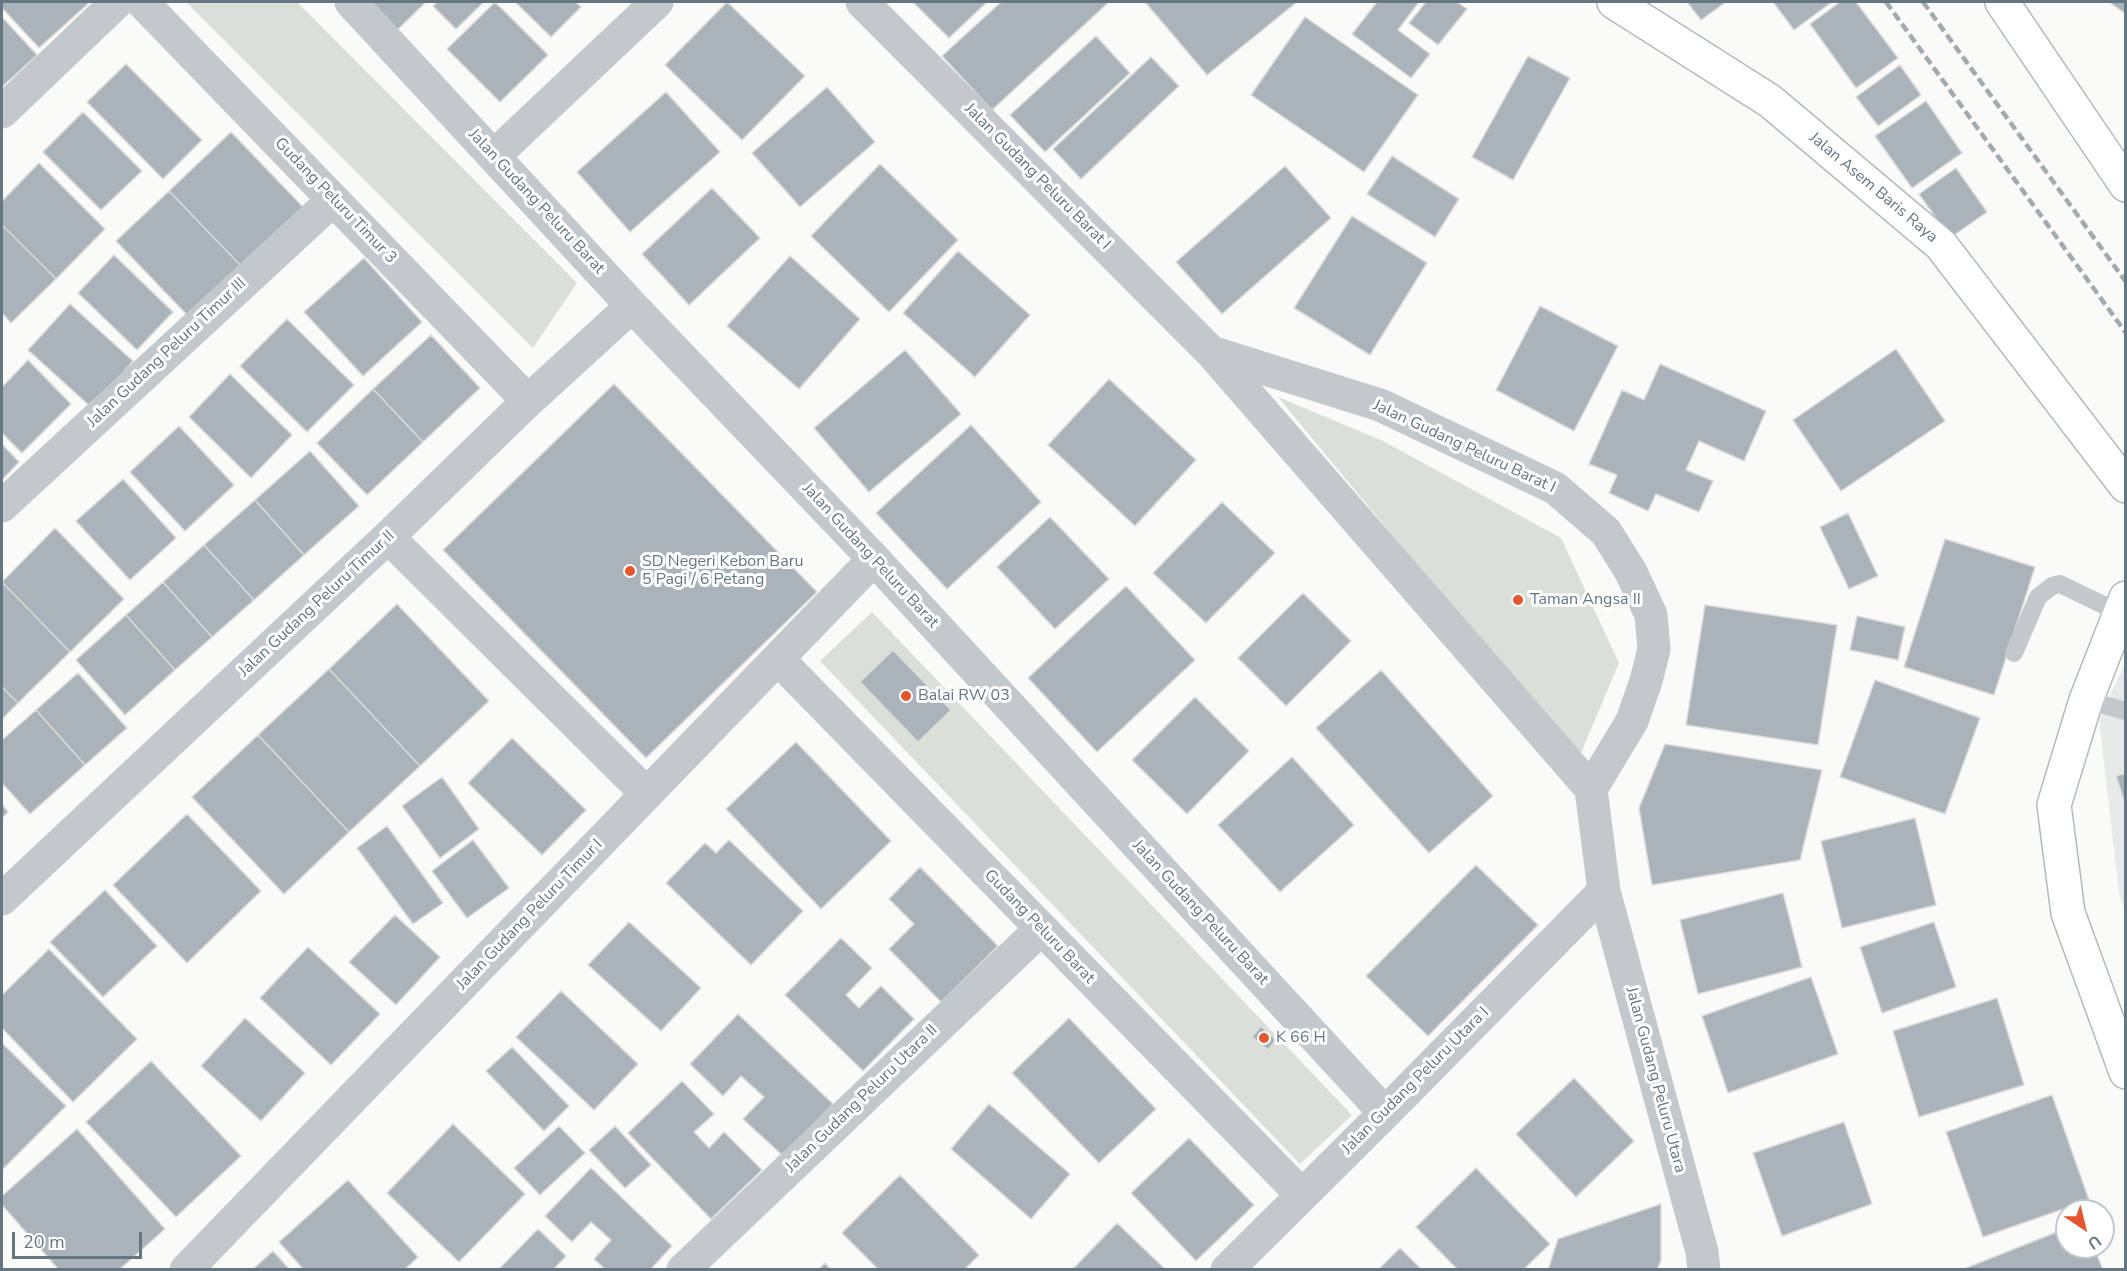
<!DOCTYPE html>
<html>
<head>
<meta charset="utf-8">
<style>
	body { margin:0 }
	#map { position:relative; width:2127px; height:1271px; overflow:hidden; background:#fafaf8; font-family:"Nunito Sans",sans-serif }
	canvas { display:block }
	.frame { position:absolute; inset:0; border:3px solid #657683; pointer-events:none }
	.north { position:absolute; left:2055px; top:1199px; width:60px; height:60px; box-sizing:border-box; background:#fff; border:2px solid #c1c8cd; border-radius:50%; rotate:145deg; font-size:16px; font-weight:700; line-height:24px; text-align:center; color:#657683 }
	.north::after { content:''; display:block; margin:auto; width:21px; height:27px; background:#e4572e; clip-path:polygon(50% 0,100% 100%,50% 72%,0 100%) }
	.scale { position:absolute; left:12px; top:1232px; width:130px; height:27px; box-sizing:border-box; border:3px solid #657683; border-top:0; padding-left:8px; font-size:18px; line-height:21px; white-space:nowrap; color:#657683; -webkit-text-stroke:4px #fff; paint-order:stroke }
</style>
</head>
<body>
<div id="map">
<canvas width="2127" height="1271"></canvas>
<div class="frame"></div>
<div class="north">U</div>
<div class="scale">20 m</div>
</div>
<script>
const ctx = document.querySelector('canvas').getContext('2d');
ctx.lineJoin = 'round';
function paint(path, color) {
  ctx.fillStyle = color;
  ctx.fill(path, 'evenodd');
}
function toPath(rows) {
  const path = new Path2D();
  for (const r of rows) {
    path.moveTo(r[0], r[1]);
    for (let i = 2; i < r.length; i += 2) path.lineTo(r[i], r[i + 1]);
  }
  return path;
}
function strokePath(path, color, width, dash) {
  ctx.strokeStyle = color;
  ctx.lineWidth = width;
  ctx.lineCap = dash ? 'butt' : 'round';
  ctx.setLineDash(dash || []);
  ctx.stroke(path);
}
function write(font, color, halo, rows, align = 'center') {
  ctx.font = font + ' "Nunito Sans",sans-serif';
  ctx.lineWidth = 6;
  ctx.setLineDash([]);
  ctx.textBaseline = 'middle';
  ctx.strokeStyle = halo;
  ctx.fillStyle = color;
  for (const [text, x, y, turn = 0] of rows) {
    ctx.save();
    ctx.translate(x, y);
    ctx.rotate((+turn || 0) * Math.PI / 180);
    ctx.textAlign = isNaN(turn) ? turn : align;
    if (halo) ctx.strokeText(text, 0, 0);
    ctx.fillText(text, 0, 0);
    ctx.restore();
  }
}
paint(toPath([
	[2125,664,2125,912,2119,893,2099,719]
]), '#e8e9e9');
paint(toPath([
	[186,2,297,2,577,283,533,348],
	[1278,397,1383,441,1561,538,1619,663,1578,760],
	[872,612,1352,1115,1300,1164,820,661]
]), '#dadfd7');
const building = toPath([
	[2,2,90,2,39,48,2,8,2,2],
	[356,2,426,2,390,37,356,2],
	[437,2,484,2,456,29,433,6,437,2],
	[495,2,548,55,500,102,447,49,495,2],
	[515,2,576,2,581,7,551,37,515,2],
	[727,2,805,76,742,140,665,65,727,2],
	[913,2,987,2,949,38,913,2],
	[1001,2,1109,2,992,110,942,56,1001,2],
	[1145,2,1297,2,1207,75,1145,2],
	[1377,2,1419,2,1398,30,1430,54,1411,78,1352,34,1377,2],
	[1426,2,1457,2,1467,9,1438,45,1409,23,1426,2],
	[1687,2,1726,2,1701,20,1687,2],
	[1773,2,1832,2,1794,30,1773,2],
	[1840,2,1856,2,1898,58,1856,88,1810,24,1840,2],
	[2109,2,2126,2,2126,14,2109,2],
	[2,17,37,55,2,87,2,17],
	[1305,17,1418,95,1364,172,1251,95,1305,17],
	[1096,36,1130,73,1045,152,1010,115,1096,36],
	[1528,56,1570,78,1513,180,1472,157,1528,56],
	[1151,57,1179,86,1081,179,1053,149,1151,57],
	[126,64,202,140,163,179,87,102,126,64],
	[1900,65,1921,95,1878,126,1856,97,1900,65],
	[827,87,875,142,800,207,752,153,827,87],
	[666,92,720,152,630,232,577,172,666,92],
	[1926,101,1962,153,1912,188,1875,136,1926,101],
	[83,112,142,171,101,210,43,152,83,112],
	[231,132,303,207,242,267,169,191,231,132],
	[1392,156,1459,199,1435,237,1367,194,1392,156],
	[39,163,105,229,56,279,2,225,2,201,39,163],
	[880,164,958,240,889,312,811,236,880,164],
	[1285,166,1331,218,1222,314,1176,262,1285,166],
	[1956,168,1987,212,1950,238,1919,194,1956,168],
	[712,188,760,238,689,305,642,254,712,188],
	[169,191,242,267,189,317,116,241,169,191],
	[1352,216,1427,263,1370,355,1294,308,1352,216],
	[2,225,56,279,11,323,2,313,2,225],
	[958,251,1030,315,975,377,903,313,958,251],
	[114,255,173,312,137,350,78,293,114,255],
	[790,256,860,319,799,389,727,326,790,256],
	[364,258,422,322,363,376,304,312,364,258],
	[70,304,133,361,92,408,28,350,70,304],
	[1540,306,1618,346,1574,431,1496,390,1540,306],
	[287,319,354,385,307,432,240,366,287,319],
	[431,335,480,388,423,442,373,389,431,335],
	[1896,349,1945,421,1841,491,1793,420,1896,349],
	[905,350,961,414,869,492,814,428,905,350],
	[28,360,71,404,22,453,2,433,2,387,28,360],
	[1660,364,1766,411,1744,461,1699,441,1686,470,1713,481,1699,512,1656,494,1648,511,1609,493,1617,475,1589,464,1622,390,1644,400,1660,364],
	[230,374,292,435,251,478,189,417,230,374],
	[1109,379,1196,460,1135,526,1048,445,1109,379],
	[614,384,817,592,646,758,443,550,614,384],
	[373,389,423,442,367,495,317,443,373,389],
	[971,425,1041,502,947,589,876,513,971,425],
	[179,426,234,485,185,531,130,472,179,426],
	[2,444,19,462,2,480,2,444],
	[310,451,359,506,304,555,255,500,310,451],
	[123,479,176,538,130,580,76,521,123,479],
	[255,500,304,555,254,600,204,545,255,500],
	[1222,502,1275,553,1206,623,1153,573,1222,502],
	[1848,513,1878,576,1849,589,1820,527,1848,513],
	[1050,517,1109,579,1055,629,997,567,1050,517],
	[55,528,124,599,70,652,2,582,55,528],
	[1945,539,2035,567,1994,695,1904,667,1945,539],
	[204,545,254,600,212,637,163,582,204,545],
	[2,582,70,652,18,703,2,687,2,582],
	[163,582,212,637,175,670,126,615,163,582],
	[1126,586,1195,660,1097,752,1028,678,1126,586],
	[1303,593,1351,641,1286,706,1238,658,1303,593],
	[397,604,489,701,420,766,329,669,397,604],
	[1705,605,1837,625,1818,745,1686,725,1705,605],
	[126,615,175,670,125,715,76,660,126,615],
	[1857,616,1905,627,1898,660,1850,650,1857,616],
	[893,650,951,710,918,742,860,682,893,650],
	[329,669,420,766,349,832,258,735,329,669],
	[1381,670,1493,796,1429,853,1316,728,1381,670],
	[78,673,127,728,85,765,36,710,78,673],
	[1875,680,1980,718,1945,814,1840,777,1875,680],
	[2,687,18,703,2,719,2,687],
	[1195,697,1249,751,1187,814,1132,760,1195,697],
	[36,710,85,765,30,814,2,783,2,740,36,710],
	[258,735,349,832,284,894,192,797,258,735],
	[512,738,586,810,542,855,468,783,512,738],
	[796,742,891,841,821,909,726,809,796,742],
	[1665,744,1822,770,1800,860,1652,885,1639,808,1665,744],
	[1292,757,1354,825,1280,892,1218,825,1292,757],
	[2126,773,2126,806,2116,776,2126,773],
	[442,777,479,829,440,858,402,806,442,777],
	[2,804,8,812,2,818,2,804],
	[187,814,261,891,187,963,113,885,187,814],
	[1915,818,1936,905,1842,928,1821,841,1915,818],
	[387,826,443,903,413,924,357,848,387,826],
	[473,840,509,888,467,918,432,871,473,840],
	[729,840,803,911,751,965,666,883,705,843,716,853,729,840],
	[1476,865,1538,925,1428,1036,1366,976,1476,865],
	[920,867,998,946,941,1002,889,949,914,924,889,899,920,867],
	[105,890,157,946,103,997,50,942,105,890],
	[1783,893,1802,967,1698,994,1680,920,1783,893],
	[395,915,440,957,396,1005,349,962,395,915],
	[629,922,701,988,661,1031,588,965,629,922],
	[1934,922,1956,987,1882,1013,1860,947,1934,922],
	[841,938,872,968,846,995,859,1008,881,986,914,1019,863,1071,785,995,841,938],
	[308,947,380,1014,331,1065,260,998,308,947],
	[49,949,137,1039,73,1102,2,1028,2,995,49,949],
	[1811,977,1838,1054,1728,1093,1702,1016,1811,977],
	[561,991,638,1064,594,1110,516,1037,561,991],
	[1997,998,2024,1085,1919,1117,1893,1031,1997,998],
	[738,1014,833,1104,783,1156,743,1119,764,1097,741,1076,723,1096,690,1064,738,1014],
	[245,1018,305,1073,261,1121,201,1066,245,1018],
	[1069,1018,1156,1109,1099,1163,1012,1073,1069,1018],
	[1261,1026,1276,1040,1268,1050,1252,1037,1261,1026],
	[2,1043,66,1106,2,1170,2,1043],
	[512,1047,569,1106,544,1131,486,1071,512,1047],
	[151,1061,241,1156,176,1217,86,1122,151,1061],
	[1574,1078,1634,1141,1576,1197,1516,1134,1574,1078],
	[682,1081,714,1114,694,1132,709,1148,724,1132,762,1170,711,1219,628,1133,682,1081],
	[2052,1095,2089,1200,1983,1237,1946,1132,2052,1095],
	[989,1104,1070,1174,1031,1219,951,1149,989,1104],
	[1844,1122,1872,1204,1782,1236,1753,1153,1844,1122],
	[453,1124,525,1194,459,1262,387,1193,453,1124],
	[559,1126,585,1153,540,1195,514,1168,559,1126],
	[615,1126,651,1165,625,1188,589,1150,615,1126],
	[77,1129,165,1229,119,1270,59,1270,2,1205,2,1196,77,1129],
	[1189,1138,1254,1205,1196,1261,1131,1193,1189,1138],
	[591,1168,672,1246,650,1270,606,1270,594,1259,611,1240,591,1222,572,1242,545,1216,591,1168],
	[1476,1168,1550,1244,1523,1270,1458,1270,1416,1227,1476,1168],
	[900,1175,979,1255,964,1270,879,1270,842,1233,900,1175],
	[348,1180,418,1257,404,1270,304,1270,279,1242,348,1180],
	[1661,1204,1661,1260,1657,1270,1548,1270,1558,1239,1661,1204],
	[1117,1223,1166,1270,1072,1270,1117,1223],
	[2067,1228,2067,1247,2094,1247,2103,1270,1961,1270,2067,1228],
	[538,1229,566,1256,553,1270,498,1270,538,1229],
	[1400,1248,1422,1270,1378,1270,1400,1248],
	[273,1251,290,1270,252,1270,273,1251],
	[825,1263,831,1270,818,1270,825,1263]
]);
paint(building, '#aab3b9');
strokePath(building, '#dcdcda', 1.5);
const secondary = toPath([
	[1614,2,1770,101,1941,245,2126,486],
	[2002,2,2126,185],
	[2126,598,2086,700,2054,805,2068,913,2126,1072]
]);
strokePath(secondary, '#b3babf', 36);
strokePath(toPath([
	[2014,653,2038,597,2052,586,2060,584,2120,613],
	[2086,700,2126,711]
]), '#c3c8cc', 18);
strokePath(toPath([
	[142,2,528,401],
	[351,2,632,306,874,559,1385,1113],
	[862,2,1211,352,1591,789,1604,891,1702,1252,1704,1270],
	[2,112,117,2],
	[494,156,657,2],
	[1211,352,1380,405,1555,488,1606,532,1631,572,1651,615,1654,649,1646,681,1632,721,1591,789],
	[2,506,333,200],
	[388,537,647,794],
	[778,659,1302,1195],
	[2,899,388,537,528,401,632,306],
	[186,1270,874,559],
	[683,1270,1041,929],
	[1227,1270,1385,1113,1604,891]
]), '#c3c8cc', 33);
strokePath(secondary, '#fff', 33);
strokePath(toPath([
	[1886,2,2126,333],
	[1923,2,2126,282]
]), '#a2aab0', 4.5, [9, 4.5]);
for (const [x, y, r, color] of [
	[630,571,6,"#e4572e"],
	[1518,600,6,"#e4572e"],
	[906,696,6,"#e4572e"],
	[1264,1038,6,"#e4572e"]
]) {
  const dot = new Path2D();
  dot.arc(x, y, r, 0, 2 * Math.PI);
  ctx.fillStyle = color;
  ctx.fill(dot);
  strokePath(dot, '#fff', 2);
}
write('16px', '#657683', '#fff', [
	["Jalan Gudang Peluru Barat I",1037,177,45],
	["Jalan Asem Baris Raya",1873,188,40],
	["Gudang Peluru Timur 3",335,201,46],
	["Jalan Gudang Peluru Barat",536,202,47],
	["Jalan Gudang Peluru Timur III",167,353,-43],
	["Jalan Gudang Peluru Barat I",1464,447,25],
	["Jalan Gudang Peluru Barat",870,556,47],
	["Jalan Gudang Peluru Timur II",317,604,-43],
	["Jalan Gudang Peluru Barat",1200,913,47],
	["Jalan Gudang Peluru Timur I",530,915,-46],
	["Gudang Peluru Barat",1039,927,46],
	["Jalan Gudang Peluru Utara",1655,1080,75],
	["Jalan Gudang Peluru Utara I",1416,1081,-45],
	["Jalan Gudang Peluru Utara II",862,1099,-44]
]);
write('16px', '#657683', '#fff', [
	["SD Negeri Kebon Baru",642,562],
	["5 Pagi / 6 Petang",642,580],
	["Taman Angsa II",1530,600],
	["Balai RW 03",918,696],
	["K 66 H",1276,1038]
], 'left');
</script>
</body>
</html>
